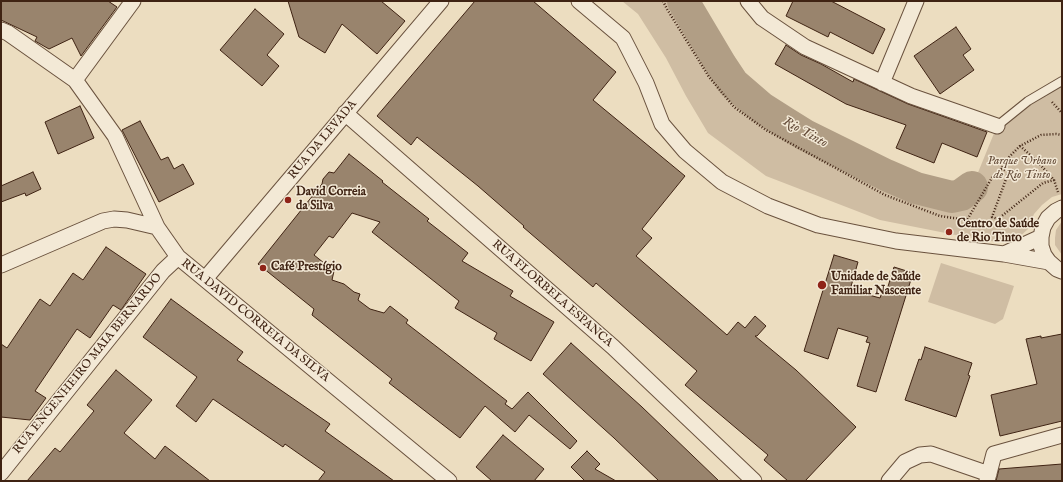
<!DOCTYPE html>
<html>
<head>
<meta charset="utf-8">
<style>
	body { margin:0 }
	#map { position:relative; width:1063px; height:482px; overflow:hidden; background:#ecddc0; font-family:"IM FELL English",serif }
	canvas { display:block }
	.frame { position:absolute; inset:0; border:2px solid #3f2313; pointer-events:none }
</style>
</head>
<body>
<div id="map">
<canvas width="1063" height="482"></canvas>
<div class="frame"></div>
</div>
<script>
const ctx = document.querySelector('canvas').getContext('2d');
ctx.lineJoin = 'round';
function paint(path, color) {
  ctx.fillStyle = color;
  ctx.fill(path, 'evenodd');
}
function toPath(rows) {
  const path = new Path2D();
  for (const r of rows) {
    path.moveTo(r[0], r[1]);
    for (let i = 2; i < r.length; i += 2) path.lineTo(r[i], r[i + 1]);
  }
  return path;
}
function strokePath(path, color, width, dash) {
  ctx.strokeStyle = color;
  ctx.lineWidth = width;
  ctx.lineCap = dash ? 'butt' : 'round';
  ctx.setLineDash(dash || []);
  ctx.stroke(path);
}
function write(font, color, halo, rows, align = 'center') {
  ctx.font = font + ' "IM FELL English",serif';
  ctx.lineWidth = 3;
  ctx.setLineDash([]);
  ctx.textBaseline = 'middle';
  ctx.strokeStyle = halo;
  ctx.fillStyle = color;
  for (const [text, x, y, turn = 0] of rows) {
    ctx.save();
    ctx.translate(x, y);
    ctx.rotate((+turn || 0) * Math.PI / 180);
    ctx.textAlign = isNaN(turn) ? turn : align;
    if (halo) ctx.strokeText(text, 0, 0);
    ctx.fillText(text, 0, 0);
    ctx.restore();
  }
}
paint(toPath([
	[622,1,696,1,729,57,768,96,836,141,913,173,947,182,977,175,997,126,1062,81,1062,194,1052,197,1042,205,1034,214,1028,229,1014,242,986,241,880,220,766,176,708,133,686,96,666,58,638,14],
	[1062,221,1062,255,1055,245,1055,238,1056,230],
	[941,263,1014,286,1003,319,995,324,928,302]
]), '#cfbda3');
strokePath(toPath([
	[683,1,721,65,733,83,762,108,784,122,805,135,886,175,916,188,952,197,961,195,972,187]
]), '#b19e85', 32);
const building = toPath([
	[1,1,108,1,117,7,81,56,72,38,49,49,35,41,37,37,1,20,1,1],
	[288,1,381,1,405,21,377,54,342,24,325,53,299,37,288,1],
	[475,1,533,1,616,72,593,100,685,176,642,229,652,238,636,256,727,335,738,322,745,328,755,316,766,326,757,336,755,336,796,370,856,427,805,481,788,481,764,460,768,455,685,385,697,371,596,283,593,287,523,227,524,226,478,186,417,137,411,145,377,116,475,1],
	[793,1,831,1,885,29,873,54,830,32,828,37,786,16,793,1],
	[255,9,284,34,267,55,279,66,262,86,220,50,255,9],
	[956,27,971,49,963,55,974,70,940,94,914,56,956,27],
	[786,45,801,55,821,64,853,82,854,79,908,104,987,132,977,157,942,143,934,163,896,148,906,125,846,104,775,64,786,45],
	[80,106,94,138,58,154,45,122,80,106],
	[140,121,161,160,168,157,174,169,183,164,194,184,159,202,122,130,140,121],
	[349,154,383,181,382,182,429,219,427,221,468,253,462,261,513,291,510,296,554,322,531,361,494,339,497,333,455,308,459,301,372,232,380,222,352,213,333,238,329,236,314,255,334,271,332,280,344,284,354,292,360,294,358,300,370,309,384,313,390,306,408,320,406,323,507,401,505,404,512,409,528,392,577,441,570,449,529,415,515,432,485,406,460,438,389,383,392,379,312,315,314,309,258,264,322,184,323,179,329,172,334,173,349,154],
	[33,172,41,189,26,196,25,193,1,202,1,186,33,172],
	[106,247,146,274,121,310,113,305,90,338,77,329,35,391,46,398,30,420,1,417,1,344,7,348,40,299,50,306,73,273,83,280,106,247],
	[834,255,858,262,850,290,880,298,882,292,886,293,894,267,913,273,876,392,857,386,870,343,866,342,868,337,838,328,828,359,804,351,834,255],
	[171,299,243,352,237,360,330,424,325,431,394,481,318,481,325,472,285,444,283,447,213,399,196,422,176,406,197,377,143,337,171,299],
	[1062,334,1062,421,1000,436,991,395,1037,384,1026,339,1041,336,1041,338,1062,334],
	[571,343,642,407,719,481,659,481,614,438,543,374,571,343],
	[925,347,972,363,968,375,970,376,956,417,905,400,919,359,921,360,925,347],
	[116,370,152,400,124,433,155,459,165,446,210,481,27,481,55,448,60,452,94,411,87,405,116,370],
	[503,435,544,469,534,481,492,481,476,467,503,435],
	[587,451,600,464,595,469,616,481,585,481,571,467,587,451],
	[1062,464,1062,481,996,481,999,469,1062,464]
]);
paint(building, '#99846d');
strokePath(building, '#3f2313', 1);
const service = toPath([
	[997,126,1028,101,1062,81]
]);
const minor = toPath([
	[579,1,623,38,646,83,662,124,685,151,722,182,768,206,818,225,896,241,1004,254,1049,262],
	[748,1,762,18,805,47,911,96,997,126],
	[1,30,8,33,75,80,115,136,157,227,178,257,449,481],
	[75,80,133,1],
	[882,83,916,1],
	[345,113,613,347,754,481],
	[1062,208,1056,211,1048,218,1043,227,1041,237,1041,246,1044,255,1049,262,1057,269,1062,271],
	[1004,254,1041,237],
	[1,265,103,221,114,219,127,220,157,227],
	[205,279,441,1],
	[1,473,163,271,178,257],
	[889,481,905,462,920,455,931,454,989,474],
	[987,481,994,454,1062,435]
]);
strokePath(service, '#6a523e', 10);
strokePath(minor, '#6a523e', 17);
strokePath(toPath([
	[663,1,667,9,709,77,734,107,766,130,885,195,940,216,967,220,993,176,1001,169,1010,156,1020,146,1041,135,1056,134,1062,135],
	[1052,102,1062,113],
	[1020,146,1037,161,1054,180,1058,192],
	[1001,169,1009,171,992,217,998,219,1043,183,1054,180]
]), '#3f2313', 2.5, [1, 2]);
strokePath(service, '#f3e9d6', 8);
strokePath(minor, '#f3e9d6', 15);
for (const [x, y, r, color] of [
	[288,200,4,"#8f2418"],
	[949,232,4,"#8f2418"],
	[263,268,4,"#8f2418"],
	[822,285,5,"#8f2418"]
]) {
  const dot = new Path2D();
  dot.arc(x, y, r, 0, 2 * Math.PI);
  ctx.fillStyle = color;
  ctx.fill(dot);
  strokePath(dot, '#f3e9d6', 1.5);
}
write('12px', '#3f2313', '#f3e9d6', [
	["RUA DA LEVADA",323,140,-50],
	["RUA FLORBELA ESPANCA",552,294,41],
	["RUA DAVID CORREIA DA SILVA",255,321,39],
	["RUA ENGENHEIRO MAIA BERNARDO",88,364,-51]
]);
write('italic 12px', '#634a37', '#f3e9d6', [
	["Parque Urbano",1022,162],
	["de Rio Tinto",1022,176]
]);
write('bold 12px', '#3f2313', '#f3e9d6', [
	["David Correia",296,193],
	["da Silva",296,207],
	["Centro de Saúde",957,225],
	["de Rio Tinto",957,239],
	["Café Prestígio",271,268],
	["Unidade de Saúde",831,278],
	["Familiar Nascente",831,292]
], 'left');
write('italic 13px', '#614835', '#f3e9d6', [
	["Rio Tinto",805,133,29]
]);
</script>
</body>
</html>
